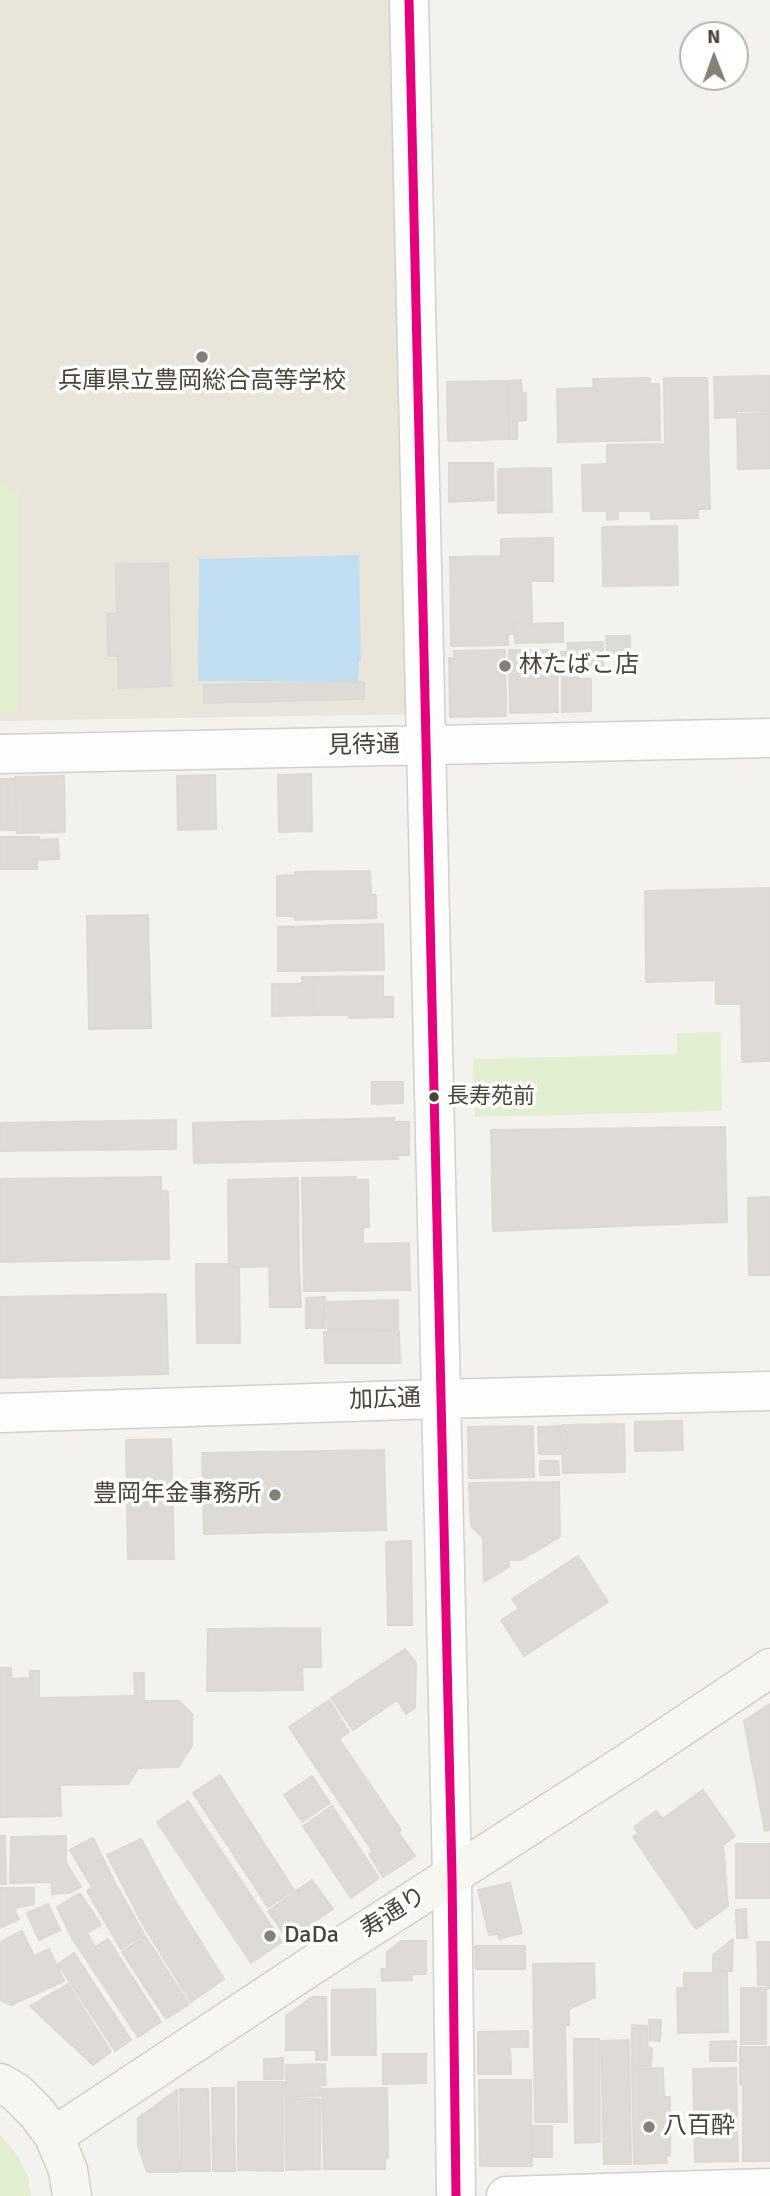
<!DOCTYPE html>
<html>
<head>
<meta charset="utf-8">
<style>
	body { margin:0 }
	#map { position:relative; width:770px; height:2196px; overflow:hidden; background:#f4f2ee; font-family:Signika,sans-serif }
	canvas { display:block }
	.north { position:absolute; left:679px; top:21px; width:70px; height:70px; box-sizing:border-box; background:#fff; border:2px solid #b7b4b0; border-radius:50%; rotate:359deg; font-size:19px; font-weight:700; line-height:28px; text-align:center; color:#4b4439 }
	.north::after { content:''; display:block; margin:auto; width:24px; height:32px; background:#868178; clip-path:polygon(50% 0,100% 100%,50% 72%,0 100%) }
</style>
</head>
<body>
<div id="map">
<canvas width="770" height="2196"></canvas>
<div class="north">N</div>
</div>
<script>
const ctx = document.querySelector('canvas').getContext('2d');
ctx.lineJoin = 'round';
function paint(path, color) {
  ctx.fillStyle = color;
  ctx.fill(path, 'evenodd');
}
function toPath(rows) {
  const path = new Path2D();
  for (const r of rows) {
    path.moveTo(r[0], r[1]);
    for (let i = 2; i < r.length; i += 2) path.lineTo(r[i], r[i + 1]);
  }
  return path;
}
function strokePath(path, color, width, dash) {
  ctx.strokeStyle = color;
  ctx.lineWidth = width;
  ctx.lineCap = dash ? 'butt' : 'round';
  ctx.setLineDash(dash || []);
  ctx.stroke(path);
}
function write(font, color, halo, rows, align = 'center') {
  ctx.font = font + ' Signika,"Noto Sans JP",sans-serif';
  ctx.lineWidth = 7;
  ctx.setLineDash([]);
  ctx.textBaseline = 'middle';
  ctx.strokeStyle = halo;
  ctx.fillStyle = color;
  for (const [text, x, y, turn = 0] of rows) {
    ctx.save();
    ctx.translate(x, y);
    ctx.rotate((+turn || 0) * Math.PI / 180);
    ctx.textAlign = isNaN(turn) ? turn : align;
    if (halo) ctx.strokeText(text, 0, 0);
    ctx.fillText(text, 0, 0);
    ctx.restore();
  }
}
paint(toPath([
	[0,0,396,0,413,714,0,721]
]), '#eae5da');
paint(toPath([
	[0,478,18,493,19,712,0,713],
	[721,1032,722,1111,475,1117,473,1059,677,1054,677,1033],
	[0,2135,18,2156,28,2177,31,2196,0,2196]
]), '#e1eecf');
paint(toPath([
	[359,555,361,661,359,661,358,682,198,681,199,559]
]), '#c0ddf1');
const building = toPath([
	[770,376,770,411,736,411,736,417,715,418,714,377,770,376],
	[650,378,650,384,659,384,660,440,558,442,557,389,594,388,593,379,650,378],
	[664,378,707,378,710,509,698,509,698,518,651,519,651,511,618,511,618,519,607,520,607,511,583,511,582,465,607,464,607,445,665,444,664,378],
	[521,380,522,393,526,393,526,420,517,421,517,439,509,439,508,381,521,380],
	[508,381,509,439,448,441,447,382,508,381],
	[770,413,770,468,738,469,737,414,770,413],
	[449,463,493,463,494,500,449,502,449,463],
	[551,468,552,512,498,513,498,469,551,468],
	[677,526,678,585,603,586,602,527,677,526],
	[553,538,553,581,531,581,532,624,514,624,515,634,508,634,508,645,451,646,450,557,501,556,501,539,553,538],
	[168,563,171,686,118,688,118,656,108,656,107,614,117,614,116,564,168,563],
	[563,623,563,642,515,643,514,624,563,623],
	[606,636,630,636,630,650,618,650,618,653,607,653,606,636],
	[603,642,603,668,588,668,588,665,561,665,561,652,568,652,567,643,603,642],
	[505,650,506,716,450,717,449,658,454,658,454,651,505,650],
	[509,650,553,650,554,672,557,672,558,712,510,713,509,650],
	[579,675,579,679,591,679,591,711,562,712,562,676,579,675],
	[364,682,364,699,204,703,204,685,364,682],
	[311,774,312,831,279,832,278,775,311,774],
	[215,775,216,829,178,830,177,776,215,775],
	[64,776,65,832,17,833,15,777,64,776],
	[0,779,15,779,17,830,0,830,0,779],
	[0,837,39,837,39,840,58,839,59,859,37,860,37,869,0,869,0,837],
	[370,871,371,895,376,895,376,918,295,920,295,916,277,916,277,876,295,875,295,872,370,871],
	[770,888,770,1061,742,1062,741,1004,716,1004,716,980,646,982,645,891,770,888],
	[148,915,151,1028,89,1029,87,916,148,915],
	[383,924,384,970,278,971,278,927,383,924],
	[383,976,383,997,393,997,393,1017,349,1018,349,1015,314,1015,314,977,383,976],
	[302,977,314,977,314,1015,272,1016,272,984,302,984,302,977],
	[372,1082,403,1082,403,1103,372,1104,372,1082],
	[394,1118,394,1122,409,1122,409,1155,398,1155,398,1159,194,1163,193,1123,394,1118],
	[176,1120,176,1149,0,1151,0,1123,176,1120],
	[725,1127,727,1222,493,1231,491,1130,725,1127],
	[161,1177,161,1191,168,1191,169,1259,0,1262,0,1179,161,1177],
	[356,1177,356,1180,368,1180,369,1227,363,1227,363,1244,409,1243,410,1290,304,1291,302,1178,356,1177],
	[298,1178,299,1266,229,1267,228,1180,298,1178],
	[770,1197,770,1275,749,1275,748,1198,770,1197],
	[196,1264,229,1264,229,1267,239,1267,240,1343,197,1343,196,1264],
	[269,1266,299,1266,301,1307,270,1307,269,1266],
	[166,1294,168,1374,0,1378,0,1297,166,1294],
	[325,1297,325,1328,306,1328,306,1298,325,1297],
	[398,1300,398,1329,328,1331,327,1302,398,1300],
	[399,1331,400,1363,325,1363,324,1332,399,1331],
	[682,1421,683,1450,635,1451,635,1422,682,1421],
	[624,1424,625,1472,563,1473,562,1425,624,1424],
	[533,1426,534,1477,469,1478,468,1427,533,1426],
	[561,1426,561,1454,539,1454,538,1427,561,1426],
	[171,1439,174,1559,128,1559,126,1440,171,1439],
	[384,1450,386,1530,204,1534,202,1453,384,1450],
	[540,1461,558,1461,559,1475,540,1475,540,1461],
	[559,1482,560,1537,521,1560,509,1560,509,1567,484,1582,483,1538,471,1526,469,1483,559,1482],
	[411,1541,412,1625,388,1625,386,1542,411,1541],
	[578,1556,608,1602,524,1656,501,1620,519,1609,512,1599,578,1556],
	[320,1628,321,1667,302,1667,303,1690,207,1691,208,1629,320,1628],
	[405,1649,416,1663,415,1708,406,1714,397,1700,353,1730,331,1698,405,1649],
	[0,1668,11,1668,11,1679,30,1678,30,1671,39,1671,39,1698,135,1696,134,1673,144,1673,144,1701,179,1701,192,1714,192,1746,178,1767,138,1768,128,1784,60,1785,61,1816,0,1817,0,1668],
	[329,1700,349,1732,339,1739,401,1830,398,1832,415,1856,383,1877,369,1854,373,1852,289,1727,329,1700],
	[770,1704,770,1830,765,1831,744,1721,770,1704],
	[220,1775,294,1890,268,1907,193,1793,220,1775],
	[312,1776,330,1803,302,1822,284,1795,312,1776],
	[703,1790,735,1836,723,1845,728,1906,696,1929,633,1837,638,1833,634,1827,656,1811,662,1819,703,1790],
	[188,1801,282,1942,251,1963,157,1822,188,1801],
	[332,1806,379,1878,351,1898,303,1826,332,1806],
	[0,1836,5,1836,6,1884,0,1884,0,1836],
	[66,1836,66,1863,81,1887,69,1893,52,1894,51,1882,10,1883,11,1837,66,1836],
	[93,1838,114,1881,144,1934,121,1949,87,1891,92,1887,70,1850,93,1838],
	[141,1839,174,1899,224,1979,191,2002,145,1928,107,1855,141,1839],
	[736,1844,770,1844,770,1898,736,1898,736,1844],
	[312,1880,333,1909,288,1940,268,1911,312,1880],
	[510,1883,522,1933,499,1939,498,1934,489,1935,478,1890,510,1883],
	[0,1888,34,1888,34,1904,16,1908,15,1912,19,1919,0,1928,0,1888],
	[80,1893,101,1925,87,1933,95,1947,108,1939,161,2022,138,2037,73,1940,57,1907,80,1893],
	[48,1904,60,1930,39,1940,27,1913,48,1904],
	[746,1909,747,1938,737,1938,736,1910,746,1909],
	[22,1931,34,1956,49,1949,64,1981,11,2005,0,2000,0,1942,22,1931],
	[145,1936,189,2004,166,2019,122,1952,145,1936],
	[733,1939,732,1971,713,1971,713,1955,733,1939],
	[401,1941,426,1941,426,1974,412,1974,412,1980,382,1981,381,1969,387,1969,387,1952,401,1941],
	[757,1942,770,1942,770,1988,767,1988,767,1985,758,1985,757,1942],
	[475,1946,525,1946,525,1969,476,1969,475,1946],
	[74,1953,131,2040,115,2051,58,1964,74,1953],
	[594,1963,595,1997,569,2009,569,2025,565,2025,567,2122,535,2122,533,1964,594,1963],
	[727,1972,728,2032,678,2033,677,1988,684,1988,684,1973,727,1972],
	[68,1984,111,2052,93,2065,30,2006,68,1984],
	[741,1988,766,1988,766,2044,741,2044,741,1988],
	[375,1989,376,2055,332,2055,332,1990,375,1989],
	[312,1997,326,1997,327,2060,316,2060,316,2050,286,2050,286,2016,312,1997],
	[649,2020,661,2020,660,2041,650,2040,649,2020],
	[632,2025,647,2026,648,2048,652,2048,651,2066,632,2067,632,2025],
	[528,2031,528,2047,510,2047,511,2074,478,2074,478,2032,528,2031],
	[574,2039,599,2039,600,2142,575,2143,574,2039],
	[629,2040,631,2164,604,2164,601,2041,629,2040],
	[736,2041,736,2061,710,2061,710,2042,736,2041],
	[740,2047,770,2047,770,2161,743,2161,743,2085,740,2085,740,2047],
	[383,2054,426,2054,426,2083,383,2084,383,2054],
	[283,2058,283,2079,264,2079,264,2059,283,2058],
	[325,2064,326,2085,320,2085,320,2096,286,2097,286,2065,325,2064],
	[663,2068,664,2097,670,2097,670,2156,666,2156,667,2163,634,2164,632,2069,663,2068],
	[736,2068,738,2161,695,2162,693,2069,736,2068],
	[479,2080,531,2080,532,2166,480,2166,479,2080],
	[238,2082,284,2082,283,2171,238,2170,238,2082],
	[212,2088,234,2088,235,2171,213,2171,212,2088],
	[387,2088,388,2158,385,2158,385,2169,324,2169,322,2089,387,2088],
	[180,2089,208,2089,210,2171,181,2171,180,2089],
	[177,2090,179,2172,147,2172,138,2146,138,2118,177,2090],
	[286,2098,320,2099,320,2169,286,2170,286,2098],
	[533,2126,552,2126,552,2157,533,2157,533,2126]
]);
paint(building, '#dedbd6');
strokePath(building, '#dcd9d4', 2);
const street = toPath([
	[409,0,452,1876,456,2196],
	[0,754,770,738],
	[0,1413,439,1399,770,1391],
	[506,2196,770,2188]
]);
const secondary = toPath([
	[0,2083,16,2092,37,2113,54,2136,68,2170,72,2196],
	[54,2136,308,1968,641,1754,770,1668]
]);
strokePath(street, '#d2d0cb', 41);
strokePath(secondary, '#d3cfc5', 41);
strokePath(street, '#fdfdfc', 38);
strokePath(secondary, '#f7f6f1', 38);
strokePath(toPath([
	[409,0,452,1876,456,2196]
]), '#e5007d', 9);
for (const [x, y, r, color] of [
	[202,357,7,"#868178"],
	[505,666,7,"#868178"],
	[434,1097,6,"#4b4439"],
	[275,1495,7,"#868178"],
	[270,1936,7,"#868178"],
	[649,2127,7,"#868178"]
]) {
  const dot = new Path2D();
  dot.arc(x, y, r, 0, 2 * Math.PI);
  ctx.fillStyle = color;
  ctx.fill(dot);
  strokePath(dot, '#fff', 2.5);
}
write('22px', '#4b4439', '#fff', [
	["長寿苑前",447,1097]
], 'left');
write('24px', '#4b4439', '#fff', [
	["兵庫県立豊岡総合高等学校",202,382,"center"],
	["林たばこ店",519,666],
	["豊岡年金事務所",261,1495,"right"],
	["DaDa",284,1936],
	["八百酔",663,2127]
], 'left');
write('24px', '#4b4439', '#fff', [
	["見待通",364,746,-1],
	["加広通",385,1400,-2],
	["寿通り",394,1913,-33]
]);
</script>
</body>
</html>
